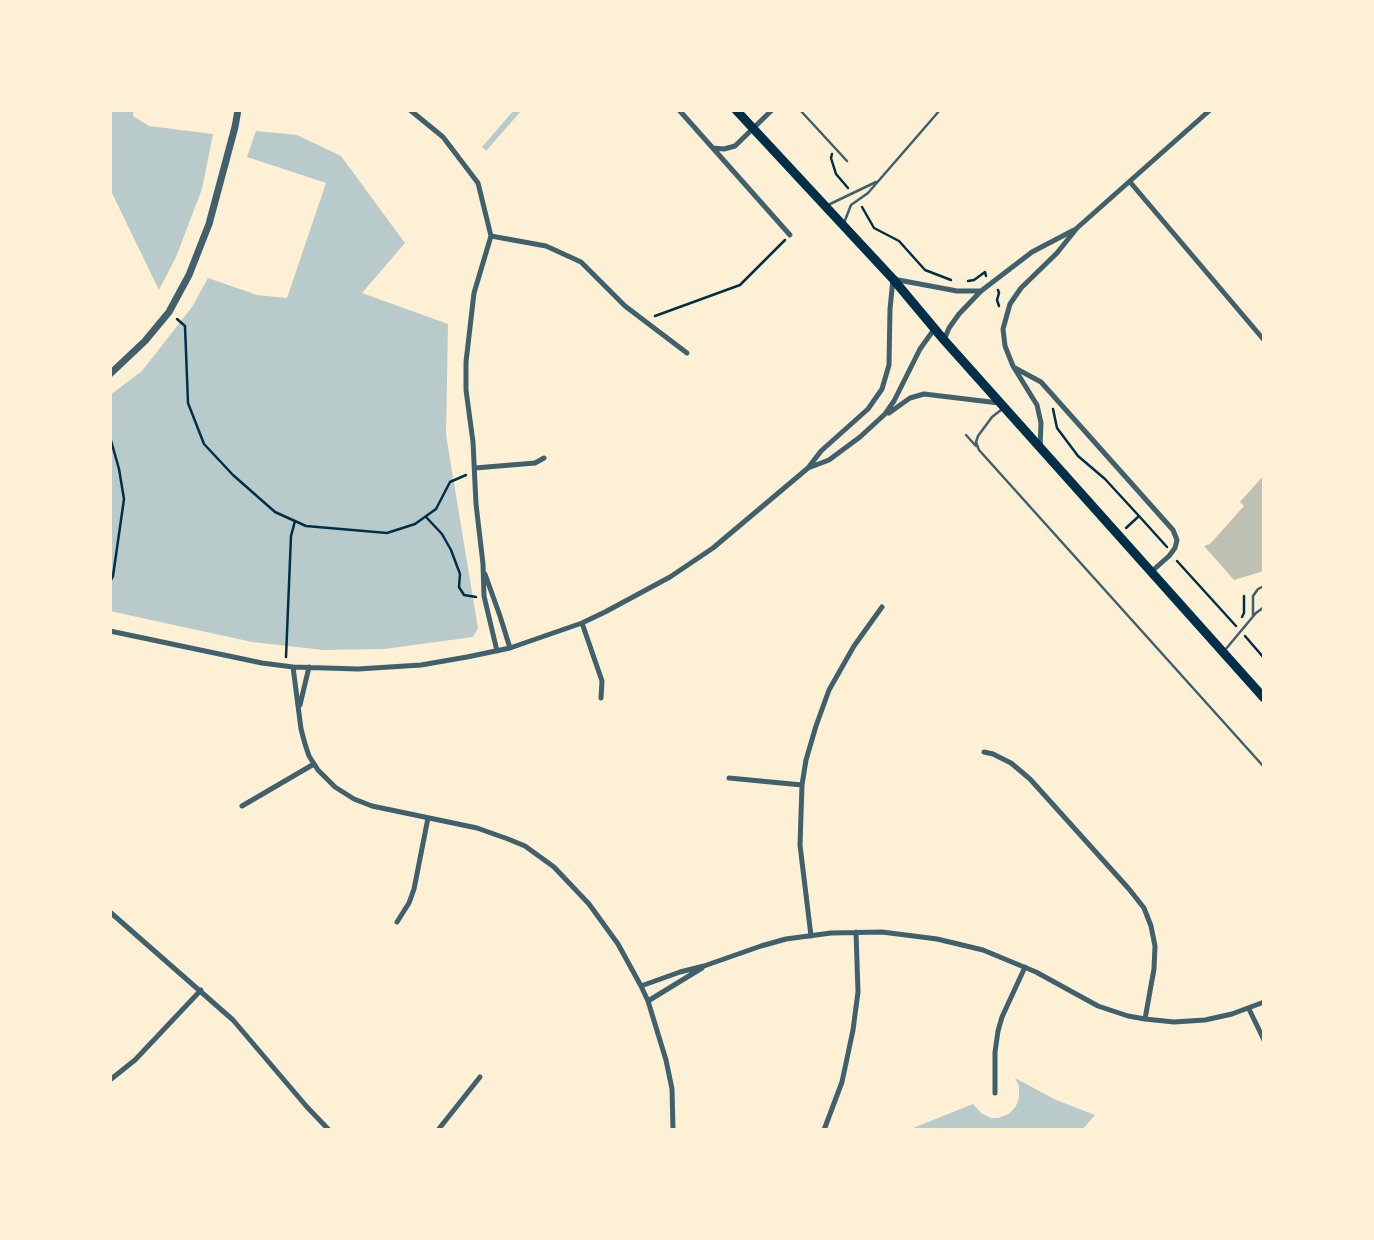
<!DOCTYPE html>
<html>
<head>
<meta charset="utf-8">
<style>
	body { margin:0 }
	#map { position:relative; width:1374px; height:1240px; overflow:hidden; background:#fdf0d5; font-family:Inter,sans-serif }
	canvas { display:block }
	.frame { position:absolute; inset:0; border:112px solid #fdf0d5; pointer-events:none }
</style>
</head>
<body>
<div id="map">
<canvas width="1374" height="1240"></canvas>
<div class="frame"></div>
</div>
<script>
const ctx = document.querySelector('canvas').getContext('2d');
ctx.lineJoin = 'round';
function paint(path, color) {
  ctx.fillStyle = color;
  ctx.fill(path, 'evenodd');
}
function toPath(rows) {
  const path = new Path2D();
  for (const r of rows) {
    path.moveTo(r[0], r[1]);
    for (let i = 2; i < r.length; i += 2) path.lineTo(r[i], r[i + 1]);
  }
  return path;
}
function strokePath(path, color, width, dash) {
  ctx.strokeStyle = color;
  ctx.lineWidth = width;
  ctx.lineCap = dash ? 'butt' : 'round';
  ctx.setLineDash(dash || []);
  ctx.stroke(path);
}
paint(toPath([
	[110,110,134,110,133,116,149,126,213,134,202,189,176,257,159,290,110,189],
	[514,110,522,110,486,151,482,147],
	[256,131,297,135,341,156,405,243,362,293,448,324,446,435,478,628,473,637,384,649,324,650,252,642,110,611,110,395,142,371,192,307,208,278,257,295,287,298,326,183,247,157],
	[1015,1078,1056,1100,1095,1115,1082,1130,908,1130,973,1104,981,1113,991,1118,998,1118,1009,1114,1016,1106,1019,1098,1019,1086]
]), '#b9caca');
paint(toPath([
	[1264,475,1264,571,1234,580,1204,546,1210,544,1244,506,1240,502]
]), '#bec0b2');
strokePath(toPath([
	[832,154,831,158,836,174,848,188],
	[862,207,874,228,899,241,925,270,951,280],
	[968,281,974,280,985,272,986,276],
	[998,290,999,293,997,300,999,306],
	[655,316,740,285,785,240],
	[177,319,185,326,188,403,204,444,233,475,275,512,306,526,387,533,415,524,436,509,450,482,466,475],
	[1053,409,1057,428,1078,456,1105,479,1139,516],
	[110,437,119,469,124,499,113,576,110,582],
	[426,517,442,534,451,550,460,574,459,587,464,595,476,597],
	[1126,528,1139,516,1167,547],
	[1177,561,1236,626],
	[1242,617,1244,613,1244,596],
	[1245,636,1264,658],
	[286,657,291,536,295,521]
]), '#003049', 2.5);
strokePath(toPath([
	[800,110,847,161],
	[828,205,876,182],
	[844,223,851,205,868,193,940,110],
	[1001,410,992,417,978,436,976,442,979,450,1264,767],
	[966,435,976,446],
	[1253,616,1253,596,1258,589,1264,586],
	[1225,650,1256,613,1264,607]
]), '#3f606c', 2.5);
strokePath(toPath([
	[410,110,443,137,478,183,491,236,474,293,466,362,466,390,473,442,476,504,483,564,484,596,497,651],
	[679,110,790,235],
	[713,148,724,149,735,146,772,110],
	[1130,182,1264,340],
	[491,236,546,246,581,262,625,306,687,353],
	[944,340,949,328,959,314,981,291,1032,252,1074,230],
	[1015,368,1041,382,1173,530,1177,540,1175,548,1169,556,1151,572],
	[889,413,910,398,924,394,999,403],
	[1040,448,1041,423,1037,405,1013,366,1005,346,1003,329,1010,304,1021,288,1057,253,1077,228,1210,110],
	[475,468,535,463,544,458],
	[808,468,829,460,860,437,885,414,894,401,920,349,935,328],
	[485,574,500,616,510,648],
	[582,623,602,681,601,698],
	[110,631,262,663,293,667,358,669,421,665,467,657,510,648,582,623,605,612,670,577,713,548,808,468,821,451,868,409,882,389,889,365,890,309,893,279,957,291,981,291],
	[293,667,301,729,305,744,309,756,318,770,335,787,354,799,372,806,477,828,508,839,525,846,554,867,589,904,618,944,641,986,648,1001,666,1060,672,1089,673,1130],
	[300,705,309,667],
	[984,752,993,754,1011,763,1030,779,1129,889,1144,908,1151,926,1155,946,1154,969,1145,1019],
	[729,778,802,785],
	[242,806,314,764],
	[110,912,233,1020,307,1107,329,1130],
	[397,922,409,903,414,889,428,818],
	[811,936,800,845,802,785,806,760,816,726,829,690,854,646,882,607],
	[641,986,680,972,704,966,761,946,786,939,831,933,882,932,937,939,983,950,1036,972,1098,1006,1128,1016,1145,1019,1174,1022,1205,1020,1232,1014,1264,1002],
	[648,1001,702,968],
	[1249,1009,1264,1040],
	[110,1080,135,1060,201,990],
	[995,1093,995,1052,998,1031,1002,1017,1025,967],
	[438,1130,480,1077],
	[824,1130,842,1082,853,1030,858,992,856,932]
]), '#3f606c', 5);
strokePath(toPath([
	[110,374,145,341,169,312,189,275,209,224,235,127,238,110]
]), '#3f606c', 7);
strokePath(toPath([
	[736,110,893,279,944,340,1264,698]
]), '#003049', 9);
</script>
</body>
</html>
